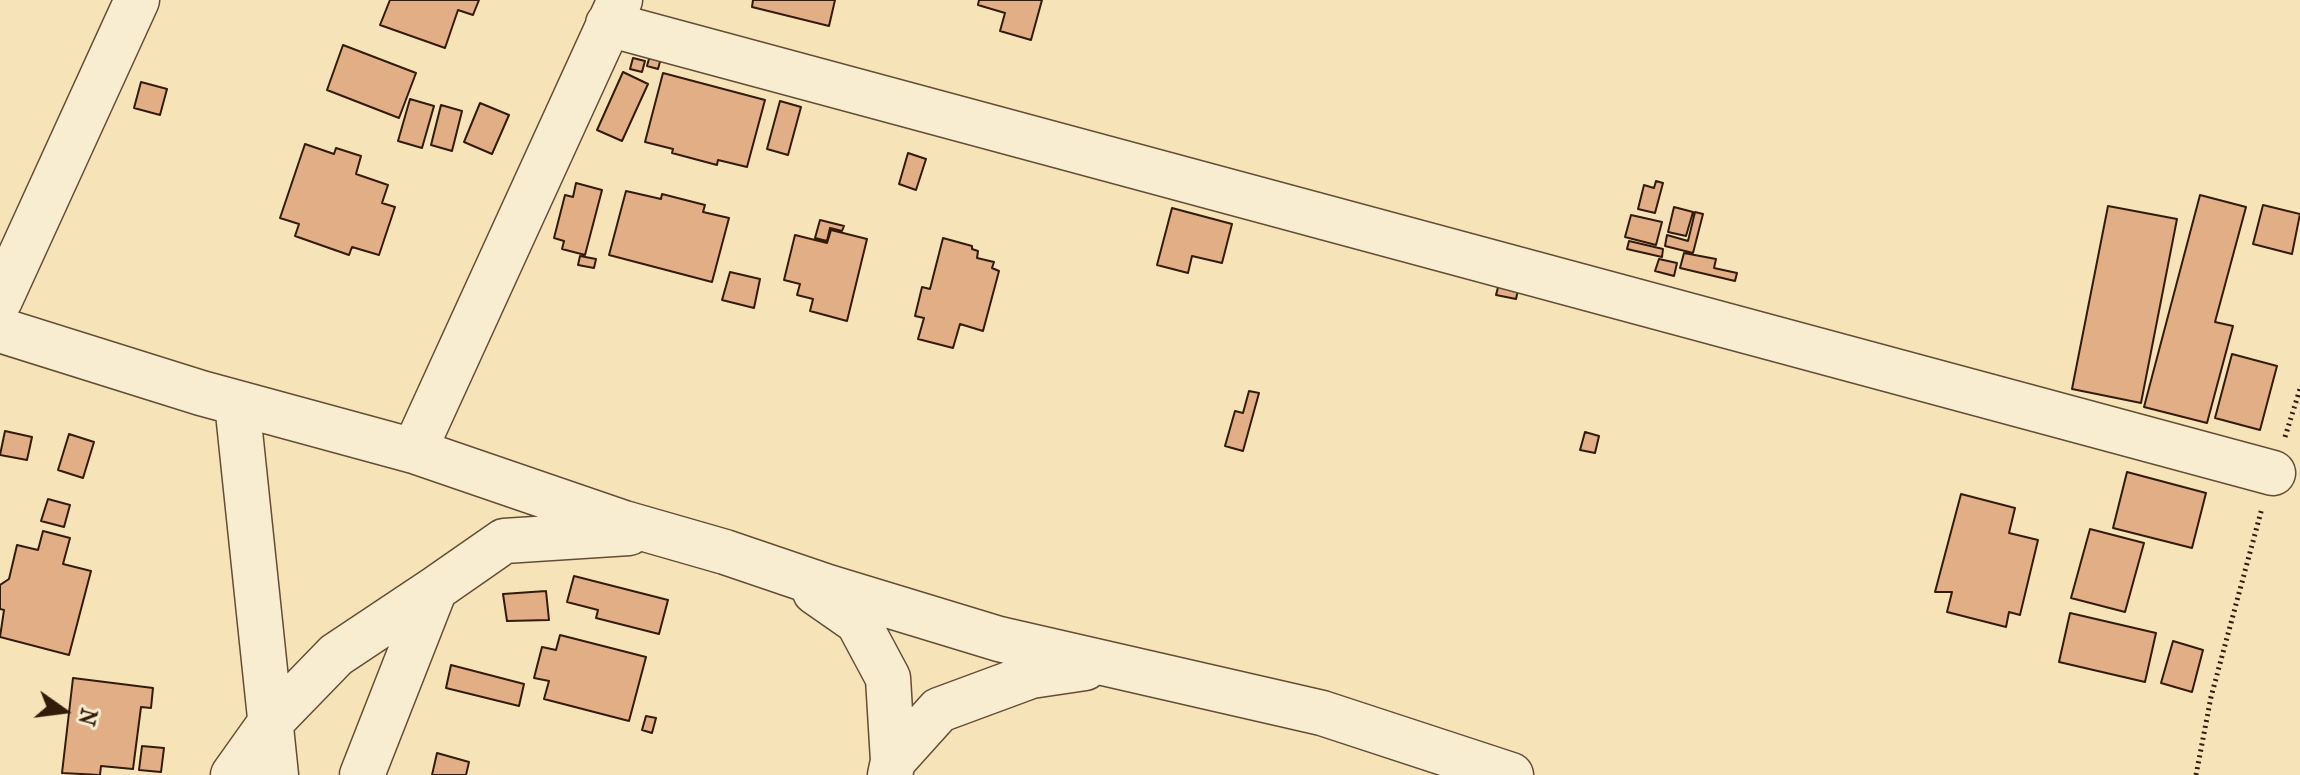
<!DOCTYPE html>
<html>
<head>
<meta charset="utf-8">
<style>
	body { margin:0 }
	#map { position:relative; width:2300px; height:775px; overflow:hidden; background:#f6e4b8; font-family:"IM FELL French Canon",serif }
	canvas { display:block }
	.north { position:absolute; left:24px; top:671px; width:80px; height:80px; -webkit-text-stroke:6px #f9edd1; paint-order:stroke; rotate:104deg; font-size:22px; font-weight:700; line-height:32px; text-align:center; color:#321b09 }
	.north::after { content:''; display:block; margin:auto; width:28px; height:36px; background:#321b09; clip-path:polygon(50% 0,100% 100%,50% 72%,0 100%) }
</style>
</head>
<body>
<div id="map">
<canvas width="2300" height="775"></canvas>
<div class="north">N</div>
</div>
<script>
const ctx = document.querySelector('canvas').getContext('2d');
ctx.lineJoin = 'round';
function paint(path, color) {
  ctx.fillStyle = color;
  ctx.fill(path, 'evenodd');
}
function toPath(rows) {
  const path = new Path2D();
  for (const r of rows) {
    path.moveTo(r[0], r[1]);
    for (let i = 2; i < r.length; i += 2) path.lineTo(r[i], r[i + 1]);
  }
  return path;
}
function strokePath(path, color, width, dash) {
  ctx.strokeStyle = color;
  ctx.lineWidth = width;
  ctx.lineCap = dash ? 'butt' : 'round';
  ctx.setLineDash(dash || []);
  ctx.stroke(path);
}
const building = toPath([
	[390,0,479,0,473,15,458,10,445,48,380,25,390,0],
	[753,0,835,0,829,26,752,7,753,0],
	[979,0,1042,0,1031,40,1000,31,1005,13,978,5,979,0],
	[343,45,416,73,399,118,327,90,343,45],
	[650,55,661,58,658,69,647,66,650,55],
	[633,58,645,61,642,72,630,69,633,58],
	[623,72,648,84,622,141,597,130,623,72],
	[663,73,765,100,747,167,718,160,717,165,672,153,673,149,645,142,663,73],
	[141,82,167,89,160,115,134,108,141,82],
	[410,99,434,106,422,148,398,141,410,99],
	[780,101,801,107,788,155,767,149,780,101],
	[480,103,509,115,492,154,464,142,480,103],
	[441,105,462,111,452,151,431,145,441,105],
	[305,144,334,154,336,148,361,156,356,174,388,185,382,203,395,207,379,255,352,247,349,255,295,236,299,224,280,218,305,144],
	[908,153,926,159,916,190,899,184,908,153],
	[1656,181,1663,183,1655,213,1638,209,1644,185,1654,188,1656,181],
	[576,183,602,190,585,255,562,249,564,241,554,238,565,195,573,197,576,183],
	[626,191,661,199,662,194,705,205,703,212,729,218,712,282,609,255,626,191],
	[2200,195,2246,207,2215,322,2233,326,2207,423,2144,407,2200,195],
	[2263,205,2300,214,2292,254,2253,244,2263,205],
	[2108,206,2177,219,2141,403,2072,389,2108,206],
	[1674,207,1693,212,1686,236,1668,232,1674,207],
	[1172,208,1232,224,1222,263,1192,256,1188,273,1157,265,1172,208],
	[1695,212,1703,214,1693,253,1665,246,1667,235,1688,241,1695,212],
	[1631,215,1662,222,1656,245,1625,237,1631,215],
	[820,220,844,226,842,231,830,228,827,241,815,238,820,220],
	[831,230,867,239,847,321,810,311,813,299,797,295,800,284,784,280,795,235,827,243,831,230],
	[943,238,972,246,972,249,978,251,977,258,994,262,992,268,999,271,983,331,960,324,953,348,918,339,924,318,915,316,922,287,930,289,943,238],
	[1629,241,1663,249,1662,257,1627,249,1629,241],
	[1684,253,1716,259,1714,268,1737,273,1735,281,1680,268,1684,253],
	[580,256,596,259,594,268,578,265,580,256],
	[1659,259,1677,263,1674,276,1655,271,1659,259],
	[730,272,760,279,754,308,722,300,730,272],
	[1502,272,1521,277,1516,299,1496,295,1502,272],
	[2232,354,2277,366,2260,430,2215,418,2232,354],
	[1249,391,1259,393,1243,451,1225,446,1235,411,1243,413,1249,391],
	[5,431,32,437,27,460,0,455,5,431],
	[1585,432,1599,436,1595,453,1580,450,1585,432],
	[69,434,94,442,83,478,58,470,69,434],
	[2127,472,2206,493,2192,548,2113,528,2127,472],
	[1961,494,2015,508,2009,533,2038,540,2020,615,2009,612,2006,627,1947,612,1952,592,1935,592,1961,494],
	[48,499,70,505,64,527,41,521,48,499],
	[2090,529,2144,543,2125,612,2071,598,2090,529],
	[43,531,70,538,63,564,91,571,69,655,0,637,4,610,0,609,0,585,9,579,17,545,38,550,43,531],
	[574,576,668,600,659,634,596,618,598,610,567,602,574,576],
	[546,591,549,620,507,621,503,594,546,591],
	[2070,613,2156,633,2145,682,2059,662,2070,613],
	[560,635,646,657,629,721,544,699,549,681,534,678,542,647,556,650,560,635],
	[2173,641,2203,650,2192,692,2161,683,2173,641],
	[451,665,524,684,519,706,446,688,451,665],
	[73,678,153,688,151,708,141,707,133,769,101,766,100,775,62,773,73,678],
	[646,716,656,718,652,733,642,730,646,716],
	[142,746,164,748,161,772,139,770,142,746],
	[437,753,469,762,466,775,432,775,437,753]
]);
paint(building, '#e2ae85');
strokePath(building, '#321b09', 2);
const minor = toPath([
	[608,24,2273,473],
	[0,300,137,0],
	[0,330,201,393,414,451,624,523,725,552,828,587,999,639,1322,713,1511,775],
	[237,403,276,775],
	[414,451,620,0],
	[815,592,858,622,888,678,893,761,890,775],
	[893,761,939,710,1031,676,1085,668],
	[233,775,270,723,336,655,435,589],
	[362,775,435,589,504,541,629,533]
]);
strokePath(minor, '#634d35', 47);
strokePath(toPath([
	[2285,437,2300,389],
	[2196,775,2211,697,2262,508]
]), '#321b09', 5, [2, 4]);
strokePath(minor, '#f9edd1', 44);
</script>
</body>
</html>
